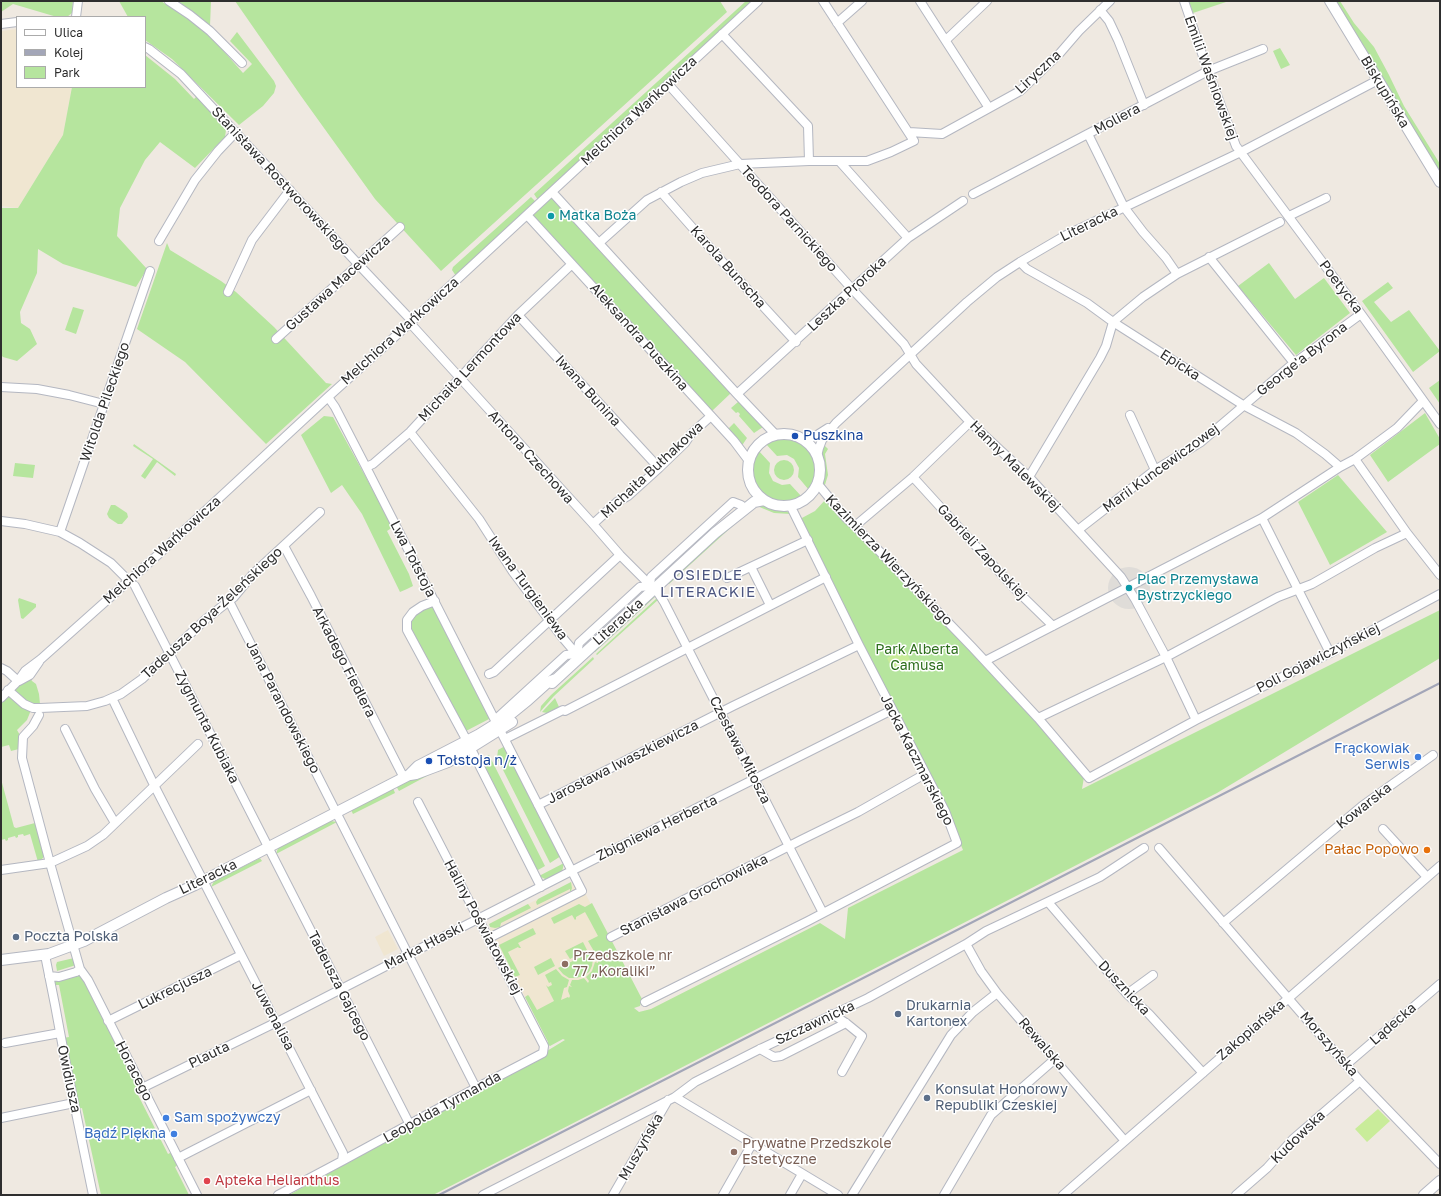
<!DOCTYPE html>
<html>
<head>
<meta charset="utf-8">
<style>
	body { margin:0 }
	#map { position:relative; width:1441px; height:1196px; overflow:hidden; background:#efe9e1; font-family:"Golos Text",sans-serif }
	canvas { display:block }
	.frame { position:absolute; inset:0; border:2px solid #2e2e2e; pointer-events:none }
	.legend { position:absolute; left:16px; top:16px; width:130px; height:72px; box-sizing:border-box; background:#fff; border:1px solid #ababab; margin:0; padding:5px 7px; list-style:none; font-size:12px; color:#2e2e2e }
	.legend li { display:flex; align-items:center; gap:8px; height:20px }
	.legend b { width:20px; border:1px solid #ababab }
</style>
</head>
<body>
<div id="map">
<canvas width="1441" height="1196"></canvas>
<div class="frame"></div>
<ul class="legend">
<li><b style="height:5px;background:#fff"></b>Ulica</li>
<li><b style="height:5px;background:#a3a6b8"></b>Kolej</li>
<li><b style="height:11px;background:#b6e59e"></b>Park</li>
</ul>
</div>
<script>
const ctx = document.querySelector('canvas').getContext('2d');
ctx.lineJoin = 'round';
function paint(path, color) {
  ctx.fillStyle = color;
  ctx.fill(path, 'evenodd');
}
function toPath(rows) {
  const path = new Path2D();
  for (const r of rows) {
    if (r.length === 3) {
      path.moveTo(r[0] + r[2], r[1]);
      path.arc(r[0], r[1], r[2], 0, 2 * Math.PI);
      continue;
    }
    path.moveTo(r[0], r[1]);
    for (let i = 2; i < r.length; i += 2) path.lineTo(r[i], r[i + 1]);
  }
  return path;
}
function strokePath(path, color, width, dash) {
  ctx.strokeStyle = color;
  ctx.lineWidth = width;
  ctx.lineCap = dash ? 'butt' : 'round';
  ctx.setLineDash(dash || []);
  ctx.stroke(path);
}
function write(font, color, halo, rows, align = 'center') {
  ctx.font = font + ' "Golos Text",sans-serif';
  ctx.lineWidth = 3;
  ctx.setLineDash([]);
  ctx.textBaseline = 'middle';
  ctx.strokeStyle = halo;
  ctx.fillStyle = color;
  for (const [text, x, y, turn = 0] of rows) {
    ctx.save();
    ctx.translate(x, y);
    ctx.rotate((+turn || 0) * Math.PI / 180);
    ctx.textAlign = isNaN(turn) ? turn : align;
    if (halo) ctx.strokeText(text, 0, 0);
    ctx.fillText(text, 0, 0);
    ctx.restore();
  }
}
paint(toPath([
	[17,29,17,87,72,87,63,135,18,208,1,206,1,31],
	[578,879,639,998,553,1042,547,1039,490,929,492,922],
	[388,930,398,949,384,956,375,937]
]), '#f0e6d1');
paint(toPath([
	[1,1,73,1,72,13,67,17,57,17,13,4,1,12],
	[119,1,161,1,164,3,179,11,206,31,243,73,252,64,230,41,237,32,274,81,276,86,274,93,263,106,239,125,172,59,145,40,145,17,128,17],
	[175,1,211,1,210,26],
	[235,1,720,1,727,12,441,271,375,199,301,96],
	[746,1,754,1,538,200,534,194],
	[1189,1,1225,1,1226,2,1193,13],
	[1334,1,1340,1,1354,23,1374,47,1389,75,1404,106,1440,164,1440,177],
	[1280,48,1290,65,1281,69,1273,51],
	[145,55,175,79,194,99,193,100,197,96,226,130,225,137,195,168,160,142,145,160,120,208,117,236,147,269,136,287,63,264,38,249,37,273,20,312,21,323,30,329,37,344,17,361,3,357,1,355,1,208,18,208,63,135,72,87,145,87],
	[531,197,536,202,456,276,452,270,453,267],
	[550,197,552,198,731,393,712,411,533,216,533,213],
	[167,243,170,250,221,281,236,292,274,327,326,383,332,384,266,444,185,362,137,329],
	[1269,263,1295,299,1324,278,1350,313,1296,355,1238,286],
	[1388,282,1393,288,1374,302,1391,322,1409,310,1440,351,1413,372,1362,301],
	[73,307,84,310,76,334,65,330],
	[1440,380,1440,404,1429,388],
	[738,402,740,402,763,427,754,433,739,416,740,414,738,412,736,413,731,408],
	[1425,413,1440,439,1440,444,1388,482,1370,455],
	[324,416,333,417,393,527,387,531,409,574,413,586,407,589,400,592,362,514,342,485,331,493,301,435],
	[734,423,747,438,741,447,727,430],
	[783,437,790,438,802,443,812,454,815,460,816,473,815,479,809,490,798,477,799,468,794,459,787,455,777,456,765,443,777,438],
	[134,444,176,474,175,476,157,462,145,479,141,476,153,459,133,446],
	[824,445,828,449,825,454,828,475,824,488,822,482,824,471,821,453],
	[758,450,770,463,769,473,773,481,782,485,790,484,802,497,793,502,780,503,768,499,760,493,753,482,751,472,752,461],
	[784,470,10],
	[15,463,35,465,33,478,13,476],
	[1338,475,1387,532,1330,565,1298,502],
	[826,499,837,512,1037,721,1084,777,1082,789,1440,610,1440,658,1217,793,433,1195,289,1195,519,1068,565,1040,563,1039,550,1046,547,1044,548,1042,525,997,528,995,529,996,537,1010,554,1001,546,985,548,987,552,985,551,982,549,983,545,975,556,969,562,976,569,980,567,987,564,988,561,1000,568,997,569,998,570,996,568,991,569,986,572,987,570,985,572,980,578,980,584,978,588,983,589,981,586,977,592,971,595,962,598,963,598,961,596,960,595,953,588,941,598,936,590,921,585,912,576,917,576,919,575,920,572,915,554,924,551,918,579,904,585,907,592,903,642,999,640,1006,634,1008,639,1012,651,1009,820,923,845,939,848,908,963,850,940,795,898,716,800,519,815,511],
	[762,504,773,508,786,511,791,514,774,513,757,506],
	[111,505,115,505,127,513,128,517,122,524,118,524,109,518,107,514],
	[749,511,669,584,667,582,728,527],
	[653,597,655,597,595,652,593,650],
	[19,598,36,604,36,607,23,619,21,618,18,600],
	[657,598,659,599,597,655,596,654],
	[434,606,491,718,466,731,460,724,408,627,413,615,422,608],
	[593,657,594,659,554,696,540,712,541,706,551,695],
	[30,677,32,681,36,684,39,694,40,704,37,706,23,700,14,689],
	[7,695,22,706,31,710,27,720,17,730,21,737,19,749,11,751,9,745,1,747,1,702],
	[555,698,559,707,547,713,542,712],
	[505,746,561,856,550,863,497,758,498,750],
	[489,755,545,866,538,870,536,869,480,759],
	[438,770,399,791,396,786],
	[1,779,14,827,16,828,35,823,43,853,45,853,43,858,38,862,30,834,24,836,23,834,18,835,18,837,16,838,15,836,8,838,8,840,6,841,5,839,1,840],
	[393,788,395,793,353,814,351,810],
	[331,821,337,822,276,854,278,848],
	[260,858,262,861,211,887,214,881],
	[564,863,562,872,548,879,545,879,539,876],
	[571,882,572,888,571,891,570,891,570,889,537,905,536,902,538,899],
	[528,904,531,908,501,923,500,927,495,928,490,927,489,924],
	[533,928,536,934,518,943,521,948,519,948,518,947,508,952,520,975,515,977,499,945],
	[583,942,587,950,570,959,565,951],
	[592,952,593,959,592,966,589,972,583,976,576,978,569,978,563,974,558,968],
	[74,958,76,965,57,971,56,965,57,962],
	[551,958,555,966,538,975,534,967],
	[80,974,139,1087,135,1089,168,1154,172,1152,178,1165,175,1167,189,1195,101,1195,82,1108,78,1109,63,1038,69,1037,59,985,54,985,53,980]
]), '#b6e59e');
paint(toPath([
	[905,649,911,662,893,671,887,658],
	[1378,1109,1390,1121,1367,1142,1355,1129]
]), '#c9ec9a');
paint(toPath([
	[1129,588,21]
]), '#dfdcd8');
const minor = toPath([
	[169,1,190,15,210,31,242,63],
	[920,1,989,108],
	[1184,1,1208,71,1236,146,1361,314,1440,424],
	[1100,10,1109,21,1118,40,1144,105],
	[76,17,78,1],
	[837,23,862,1],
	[1,24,17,22],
	[722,34,808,126,809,161],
	[946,40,987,1],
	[145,47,149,49,181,74,359,265,412,321],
	[668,84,852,289,904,344,916,364,970,422,1029,477,1121,577,1135,599,1166,657,1196,720],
	[909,132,942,134,1020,91,1060,53,1079,31,1110,1],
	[1088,134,1124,207,1143,232,1166,258,1177,274],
	[840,162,908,238],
	[552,192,737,394,776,435],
	[661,192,727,267,796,342],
	[973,194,1208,71,1263,49],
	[527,215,734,441,749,461],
	[1289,216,1326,198],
	[159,241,195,180,218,151,236,132],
	[599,243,647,200,681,182,702,173,740,164,809,161,867,161,891,152,914,141,823,1],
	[1209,257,1294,363],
	[1020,262,1027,269,1087,303,1113,322,1243,405,1296,433,1325,454,1340,467],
	[228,292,252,240,290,190],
	[518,315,659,468],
	[410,323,593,524,620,555,654,589],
	[276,339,400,227],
	[1,387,37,389,69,395,104,404],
	[737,394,908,238,963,201],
	[328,397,335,407,366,467,582,891,489,938],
	[1130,415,1155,470],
	[410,432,479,519,513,572,562,637,579,657],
	[804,440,817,435,828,428],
	[817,456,819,448,822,440,836,423,967,302,997,277,1020,262,1066,235,1241,152,1378,80],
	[1355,459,1407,533,1440,575],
	[366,467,373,464,410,432,518,315,572,264],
	[913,477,1014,588,1053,626],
	[1029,477,1100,358,1106,346,1113,322,1143,297,1177,274,1280,222],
	[817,483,846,518,855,526,972,647,1038,718,1089,778,1196,720,1330,653,1440,594],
	[1262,518,1330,653],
	[1,521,25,524,60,532,80,543,111,563,128,580],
	[593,524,617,502,628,496,659,468,685,443,691,434,711,416],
	[855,526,913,477,970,422],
	[1078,530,1155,470,1201,442,1289,367,1361,314],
	[60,532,150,271],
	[284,546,311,596,404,778],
	[751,567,770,605],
	[727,578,808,540],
	[135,586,410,1125],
	[655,588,664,602,823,913],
	[229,601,476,1088],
	[435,601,422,606,413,612,407,620,407,630,467,741,541,887],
	[985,661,1262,518,1340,467,1355,459,1397,428,1423,401],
	[1,668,7,671,18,681],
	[489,674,494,672,620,555],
	[19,681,30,675,39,662],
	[8,690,24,704,33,708,40,708,87,706,105,701,121,694,142,679,206,619,234,597,253,574,320,512],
	[1,698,18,681,25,671,41,659,161,552,328,397,410,323,758,1],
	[112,698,154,785,343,1153,342,1161,278,1195],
	[1038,718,1166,657,1278,597,1312,584,1375,548,1407,533],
	[495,720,566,655,577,654,579,643,640,587,650,586,651,577,733,502,741,505],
	[65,729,95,789,115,823],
	[505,739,563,710,565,711,826,577],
	[538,805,733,706,859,645],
	[1383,829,1427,877],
	[1159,848,1288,998,1360,1081,1440,1164],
	[1,870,50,863,22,758,23,737,33,726,39,715],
	[1048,902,1127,994,1149,1014,1203,1073],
	[1223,923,1362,806,1433,755],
	[611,937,801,840,858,812,925,774],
	[966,944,981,971,997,993,1125,1141],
	[45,955,55,1005,65,1059,93,1195],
	[49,976,59,977,76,972,80,969],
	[1127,994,1153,975],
	[645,1002,808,921,957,843,945,811,859,645,790,505],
	[832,1014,846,1023,862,1036,842,1072],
	[108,1021,241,955],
	[5,1043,60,1033],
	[760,1049,774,1057,781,1056,846,1023],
	[1347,1064,1440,984],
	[142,1088,277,1022,587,863,892,710],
	[675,1097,838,1195],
	[1,1118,74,1103],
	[178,1158,311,1090],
	[342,1161,476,1088,543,1053,544,1046,418,802],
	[197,1195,88,980,80,969,50,863,87,846,103,835,198,744],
	[483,1195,675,1097,695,1082,760,1049,868,998,966,944,986,931,1100,877,1144,848],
	[613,1195,668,1100],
	[723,1195,752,1144],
	[790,1195,802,1174],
	[852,1195,951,1035,973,1012,997,993],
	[944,1195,991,1115,1055,1059],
	[1063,1195,1440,866],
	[1236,1195,1267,1168,1293,1139,1360,1081]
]);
const tertiary = toPath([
	[1330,1,1440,182],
	[784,470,36],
	[552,683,715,533,749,506,754,502,764,500],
	[410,775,416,774,448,762,512,722],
	[1,960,49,954,84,941,166,898,195,885,409,775,418,766,478,735,507,717,528,700,548,682,556,679],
	[1424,1195,1440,1181]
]);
strokePath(minor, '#b4b7c1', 10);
strokePath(tertiary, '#b4b7c1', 12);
strokePath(minor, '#fff', 8);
strokePath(tertiary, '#fff', 10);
strokePath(toPath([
	[439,1195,1440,683]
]), '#a3a6b8', 2);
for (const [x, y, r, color] of [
	[551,216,4,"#0f9aa8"],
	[795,436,4,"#1a4fb4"],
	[1129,588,4,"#0f9aa8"],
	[1418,757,4,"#3f7fe0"],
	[429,761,4,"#1a4fb4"],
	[1427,850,4,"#e8710a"],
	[16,937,4,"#5c6f8a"],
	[565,964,4,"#8d6e63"],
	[898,1014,4,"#5c6f8a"],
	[927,1098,4,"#5c6f8a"],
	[166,1118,4,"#3f7fe0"],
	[174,1134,4,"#3f7fe0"],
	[734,1152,4,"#8d6e63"],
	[207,1181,4,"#e0444e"]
]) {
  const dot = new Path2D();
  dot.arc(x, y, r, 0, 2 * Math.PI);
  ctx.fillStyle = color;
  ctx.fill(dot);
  strokePath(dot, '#fff', 1.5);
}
write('14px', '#2e2e2e', '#fff', [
	["Liryczna",1038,72,-43],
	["Emilii Waśniowskiej",1211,78,70],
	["Biskupińska",1385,92,59],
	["Melchiora Wańkowicza",639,111,-43],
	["Moliera",1117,119,-28],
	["Stanisława Rostworowskiego",281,181,47],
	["Teodora Parnickiego",789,219,48],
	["Literacka",1089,224,-26],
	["Karola Bunscha",728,267,48],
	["Gustawa Macewicza",338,283,-42],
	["Poetycka",1341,287,53],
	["Leszka Proroka",847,294,-43],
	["Melchiora Wańkowicza",400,331,-42],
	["Aleksandra Puszkina",639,337,48],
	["George'a Byrona",1302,359,-38],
	["Epicka",1180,365,33],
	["Michaiła Lermontowa",470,367,-47],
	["Iwana Bunina",588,391,48],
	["Witolda Pileckiego",105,402,-71],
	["Antona Czechowa",531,457,48],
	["Hanny Malewskiej",1015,466,45],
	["Marii Kuncewiczowej",1161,468,-36],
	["Michaiła Bułhakowa",652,470,-43],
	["Melchiora Wańkowicza",162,550,-42],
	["Gabrieli Zapolskiej",982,552,47],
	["Lwa Tołstoja",413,559,63],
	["Kazimierza Wierzyńskiego",889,560,46],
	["Iwana Turgieniewa",528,588,54],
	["Tadeusza Boya-Żeleńskiego",212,613,-43],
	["Literacka",618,622,-42],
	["Poli Gojawiczyńskiej",1318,658,-27],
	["Arkadego Fiedlera",344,662,63],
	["Jana Parandowskiego",283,707,63],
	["Zygmunta Kubiaka",207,727,63],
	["Czesława Miłosza",740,750,63],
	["Jacka Kaczmarskiego",917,760,63],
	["Jarosława Iwaszkiewicza",623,762,-27],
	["Kowarska",1364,806,-38],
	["Zbigniewa Herberta",657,828,-26],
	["Literacka",208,877,-26],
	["Stanisława Grochowiaka",694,895,-27],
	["Haliny Poświatowskiej",483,927,62],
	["Marka Hłaski",424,946,-27],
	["Tadeusza Gajcego",339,986,63],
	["Lukrecjusza",175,988,-26],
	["Dusznicka",1124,988,47],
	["Juwenalisa",273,1016,62],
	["Szczawnicka",815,1023,-25],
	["Lądecka",1393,1024,-41],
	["Zakopiańska",1251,1030,-41],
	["Rewalska",1042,1044,49],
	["Morszyńska",1329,1044,49],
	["Plauta",209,1055,-26],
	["Horacego",134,1071,63],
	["Owidiusza",69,1079,78],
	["Leopolda Tyrmanda",442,1107,-29],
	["Kudowska",1298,1137,-44],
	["Muszyńska",641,1147,-60]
]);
write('14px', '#0d838f', '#fff', [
	["Matka Boża",559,216],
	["Plac Przemysława",1137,580],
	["Bystrzyckiego",1137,596]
], 'left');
write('14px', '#164399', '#fff', [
	["Puszkina",803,436],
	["Tołstoja n/ż",437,761]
], 'left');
write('14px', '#2c6e1b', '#fff', [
	["Park Alberta",917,650],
	["Camusa",917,666]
]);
write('14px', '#366cbe', '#fff', [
	["Frąckowiak",1410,749],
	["Serwis",1410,765],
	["Sam spożywczy",174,1118,"left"],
	["Bądź Piękna",166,1134]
], 'right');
write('14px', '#c56008', '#fff', [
	["Pałac Popowo",1419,850]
], 'right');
write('14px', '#4e5e75', '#fff', [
	["Poczta Polska",24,937],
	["Drukarnia",906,1006],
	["Kartonex",906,1022],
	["Konsulat Honorowy",935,1090],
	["Republiki Czeskiej",935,1106]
], 'left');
write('14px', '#785e54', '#fff', [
	["Przedszkole nr",573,956],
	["77 „Koraliki”",573,972],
	["Prywatne Przedszkole",742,1144],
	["Estetyczne",742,1160]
], 'left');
write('14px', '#be3a42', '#fff', [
	["Apteka Helianthus",215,1181]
], 'left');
ctx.letterSpacing = '1px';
write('15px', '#4d5680', '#fff', [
	["OSIEDLE",708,575],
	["LITERACKIE",708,592]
]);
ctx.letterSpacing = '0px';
</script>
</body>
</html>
